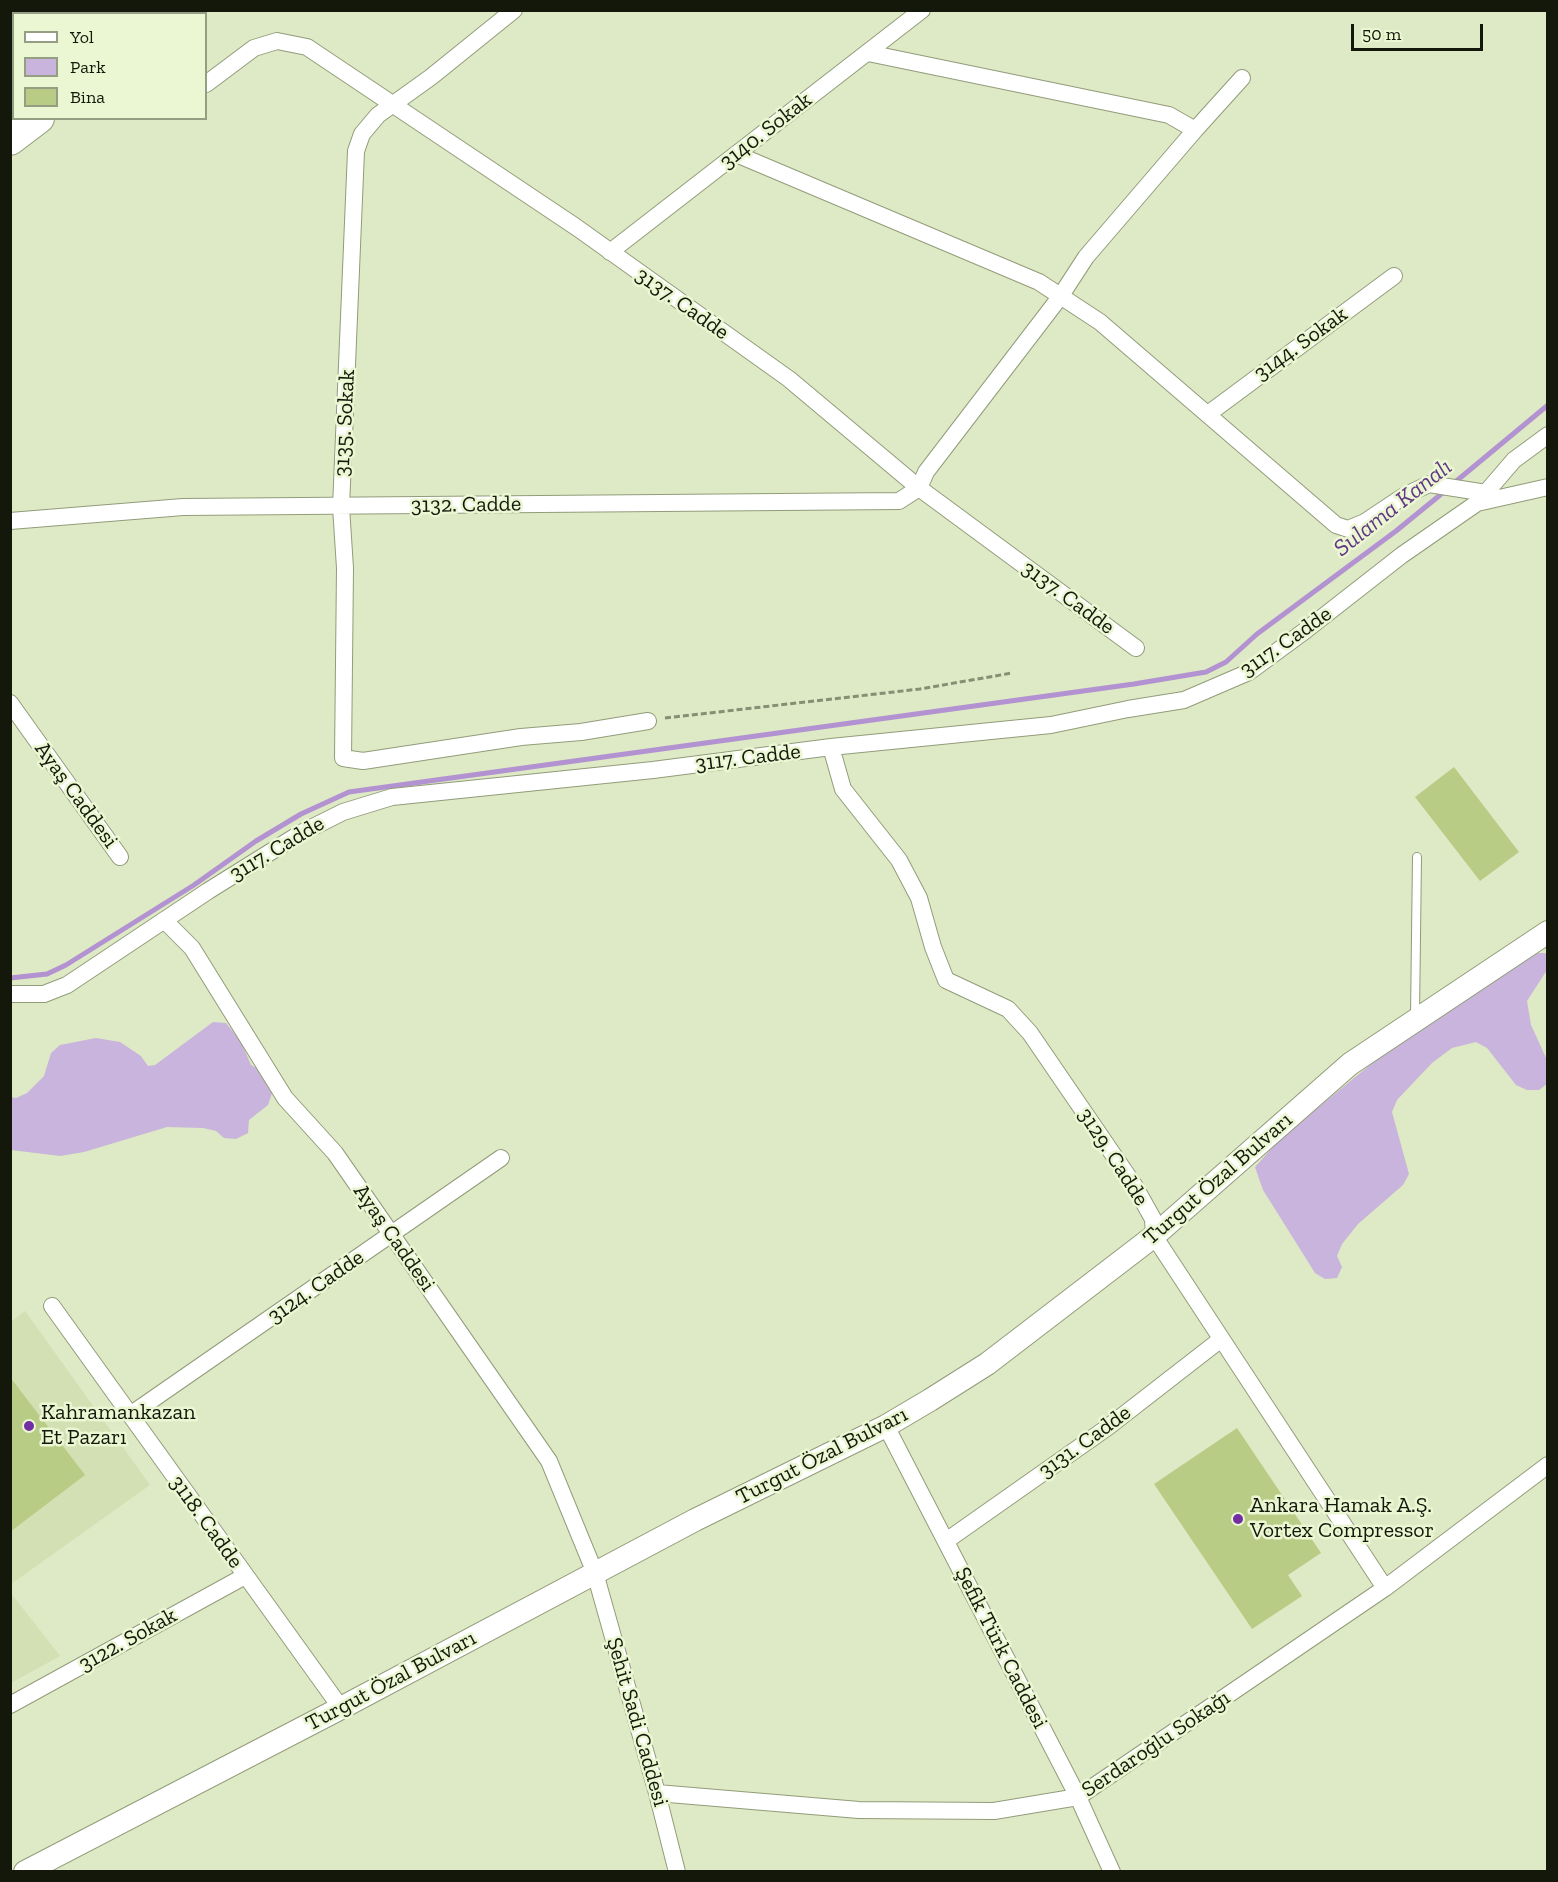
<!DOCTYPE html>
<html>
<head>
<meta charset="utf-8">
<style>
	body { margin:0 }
	#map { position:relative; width:1558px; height:1882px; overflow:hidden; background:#dee9c5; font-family:"Zilla Slab",serif }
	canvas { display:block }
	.frame { position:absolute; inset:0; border:12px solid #14180b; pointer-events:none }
	.legend { position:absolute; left:12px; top:12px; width:195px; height:108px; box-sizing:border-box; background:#ebf6d2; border:2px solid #959d82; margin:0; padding:8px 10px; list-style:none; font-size:18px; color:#14180b }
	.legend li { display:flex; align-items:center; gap:12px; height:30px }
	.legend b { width:30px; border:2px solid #959d82 }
	.scale { position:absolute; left:1351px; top:24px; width:132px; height:27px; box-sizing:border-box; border:3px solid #14180b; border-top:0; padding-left:8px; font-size:18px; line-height:21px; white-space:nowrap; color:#14180b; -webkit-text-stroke:4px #ebf6d2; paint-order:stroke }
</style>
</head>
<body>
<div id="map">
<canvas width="1558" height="1882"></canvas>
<div class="frame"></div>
<ul class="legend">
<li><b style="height:8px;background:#fff"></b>Yol</li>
<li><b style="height:16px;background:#c8b4dc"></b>Park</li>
<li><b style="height:16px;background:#b8cc86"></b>Bina</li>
</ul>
<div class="scale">50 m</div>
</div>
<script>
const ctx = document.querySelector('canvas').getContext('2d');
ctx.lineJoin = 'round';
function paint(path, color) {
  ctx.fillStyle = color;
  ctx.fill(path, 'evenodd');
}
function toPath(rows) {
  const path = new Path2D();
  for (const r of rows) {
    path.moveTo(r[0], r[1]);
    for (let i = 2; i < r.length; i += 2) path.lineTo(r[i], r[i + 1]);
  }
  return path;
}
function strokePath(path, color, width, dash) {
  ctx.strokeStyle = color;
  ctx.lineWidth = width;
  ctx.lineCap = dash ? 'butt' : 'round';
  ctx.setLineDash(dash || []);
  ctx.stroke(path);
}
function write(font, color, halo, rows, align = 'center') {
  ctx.font = font + ' "Zilla Slab",serif';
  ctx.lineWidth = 5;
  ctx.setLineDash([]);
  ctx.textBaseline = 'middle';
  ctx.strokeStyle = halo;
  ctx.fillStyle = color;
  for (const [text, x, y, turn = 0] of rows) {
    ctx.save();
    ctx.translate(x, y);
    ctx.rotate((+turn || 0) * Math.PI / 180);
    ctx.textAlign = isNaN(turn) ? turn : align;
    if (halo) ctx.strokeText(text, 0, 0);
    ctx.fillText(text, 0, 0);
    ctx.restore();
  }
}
paint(toPath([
	[25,1311,150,1485,11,1584,11,1322],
	[10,1592,60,1656,11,1683,10,1683]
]), '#d2e0b4');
paint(toPath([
	[1533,953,1545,953,1547,955,1547,970,1527,1001,1531,1025,1547,1060,1547,1084,1539,1090,1527,1090,1516,1085,1487,1048,1476,1042,1452,1048,1432,1063,1397,1100,1392,1112,1409,1174,1403,1185,1358,1224,1342,1244,1337,1256,1342,1267,1337,1278,1325,1279,1315,1273,1263,1190,1255,1167,1282,1137,1392,1047],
	[213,1022,226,1023,241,1042,251,1065,262,1071,269,1081,272,1093,268,1105,249,1120,248,1133,236,1139,224,1138,216,1131,203,1128,167,1127,84,1152,60,1156,11,1150,10,1097,16,1098,27,1093,44,1076,51,1053,60,1045,96,1038,120,1042,141,1056,148,1066,155,1065]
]), '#c8b4dc');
strokePath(toPath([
	[1454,483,1548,405],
	[10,978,47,974,66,965,194,885,256,841,301,814,349,792,1134,684,1206,672,1226,662,1257,634,1396,531,1445,491]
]), '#b292d0', 5);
paint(toPath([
	[1454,767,1519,852,1480,881,1415,797],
	[10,1377,85,1475,10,1532],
	[1237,1428,1321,1553,1288,1575,1302,1596,1252,1629,1154,1484]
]), '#b8cc86');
const lane = toPath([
	[1415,1016,1417,857]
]);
const street = toPath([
	[514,10,431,77,378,115,362,134,356,151,341,507,345,568,343,758,363,761,521,737,581,732,648,721],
	[868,53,1169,115,1195,130],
	[206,84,254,48,277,41,307,47,576,227,789,379,919,488,1136,648],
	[736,154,1039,282,1100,322,1336,525,1348,529,1365,522,1404,496,1429,484,1486,493],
	[610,252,922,10],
	[1208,414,1394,276],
	[1477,503,1548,487],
	[10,521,183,507,899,501,919,488,926,472,1060,297,1086,257,1195,130,1242,78],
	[10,703,120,857],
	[831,747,843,789,899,860,919,898,933,947,946,980,1008,1009,1030,1033,1134,1185,1153,1219,1154,1236,1385,1588],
	[164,920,192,948,285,1098,335,1153,549,1461,595,1573,657,1793,677,1872],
	[10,994,44,994,67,985,208,891,301,833,343,812,392,797,653,770,831,747,1051,725,1128,709,1184,700,1249,672,1306,630,1402,555,1477,503,1514,460,1548,435],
	[52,1306,341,1708],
	[130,1415,501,1158],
	[886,1426,1078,1797,1112,1872],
	[946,1541,1108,1427,1220,1340],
	[10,1705,245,1576],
	[657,1793,859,1810,994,1811,1078,1797,1385,1588,1548,1465]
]);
const secondary = toPath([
	[25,1872,341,1708,695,1520,886,1426,930,1400,987,1364,1154,1236,1350,1064,1548,932]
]);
const highway = toPath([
	[106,14,110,10],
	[176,14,180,10],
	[10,87,14,85],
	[10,140,39,118]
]);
strokePath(lane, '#929c7a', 10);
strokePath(street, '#929c7a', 18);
strokePath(secondary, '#929c7a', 24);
strokePath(highway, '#929c7a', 32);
strokePath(toPath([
	[665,718,920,689,1012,673]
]), '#868e74', 3, [6, 3]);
strokePath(lane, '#fff', 8);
strokePath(street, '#fff', 16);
strokePath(secondary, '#fff', 22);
strokePath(highway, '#fff', 30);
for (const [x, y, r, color] of [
	[29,1426,6,"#722ea2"],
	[1238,1519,6,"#722ea2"]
]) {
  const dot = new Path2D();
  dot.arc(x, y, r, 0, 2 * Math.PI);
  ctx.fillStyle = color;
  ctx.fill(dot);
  strokePath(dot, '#ebf6d2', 2);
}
write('22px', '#14180b', '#ebf6d2', [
	["3140. Sokak",766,131,-38],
	["3137. Cadde",682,304,35],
	["3144. Sokak",1301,344,-36],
	["3135. Sokak",345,423,-87],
	["3132. Cadde",466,505,-1],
	["3137. Cadde",1068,598,36],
	["3117. Cadde",1286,642,-35],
	["3117. Cadde",748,758,-7],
	["Ayaş Caddesi",76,795,54],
	["3117. Cadde",277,849,-31],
	["3129. Cadde",1113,1157,57],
	["Turgut Özal Bulvarı",1218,1179,-41],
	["Ayaş Caddesi",394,1238,55],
	["3124. Cadde",316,1287,-35],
	["3131. Cadde",1085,1442,-36],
	["Turgut Özal Bulvarı",822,1456,-27],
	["3118. Cadde",206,1522,54],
	["3122. Sokak",128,1640,-29],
	["Şefik Türk Caddesi",1001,1648,63],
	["Turgut Özal Bulvarı",391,1681,-28],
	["Şehit Sadi Caddesi",637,1722,74],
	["Serdaroğlu Sokağı",1156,1744,-34]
]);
write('22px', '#14180b', '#ebf6d2', [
	["Kahramankazan",41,1413],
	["Et Pazarı",41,1438],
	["Ankara Hamak A.Ş.",1250,1506],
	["Vortex Compressor",1250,1531]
], 'left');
write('italic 24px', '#613883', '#ebf6d2', [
	["Sulama Kanalı",1393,508,-38]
]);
</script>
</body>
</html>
